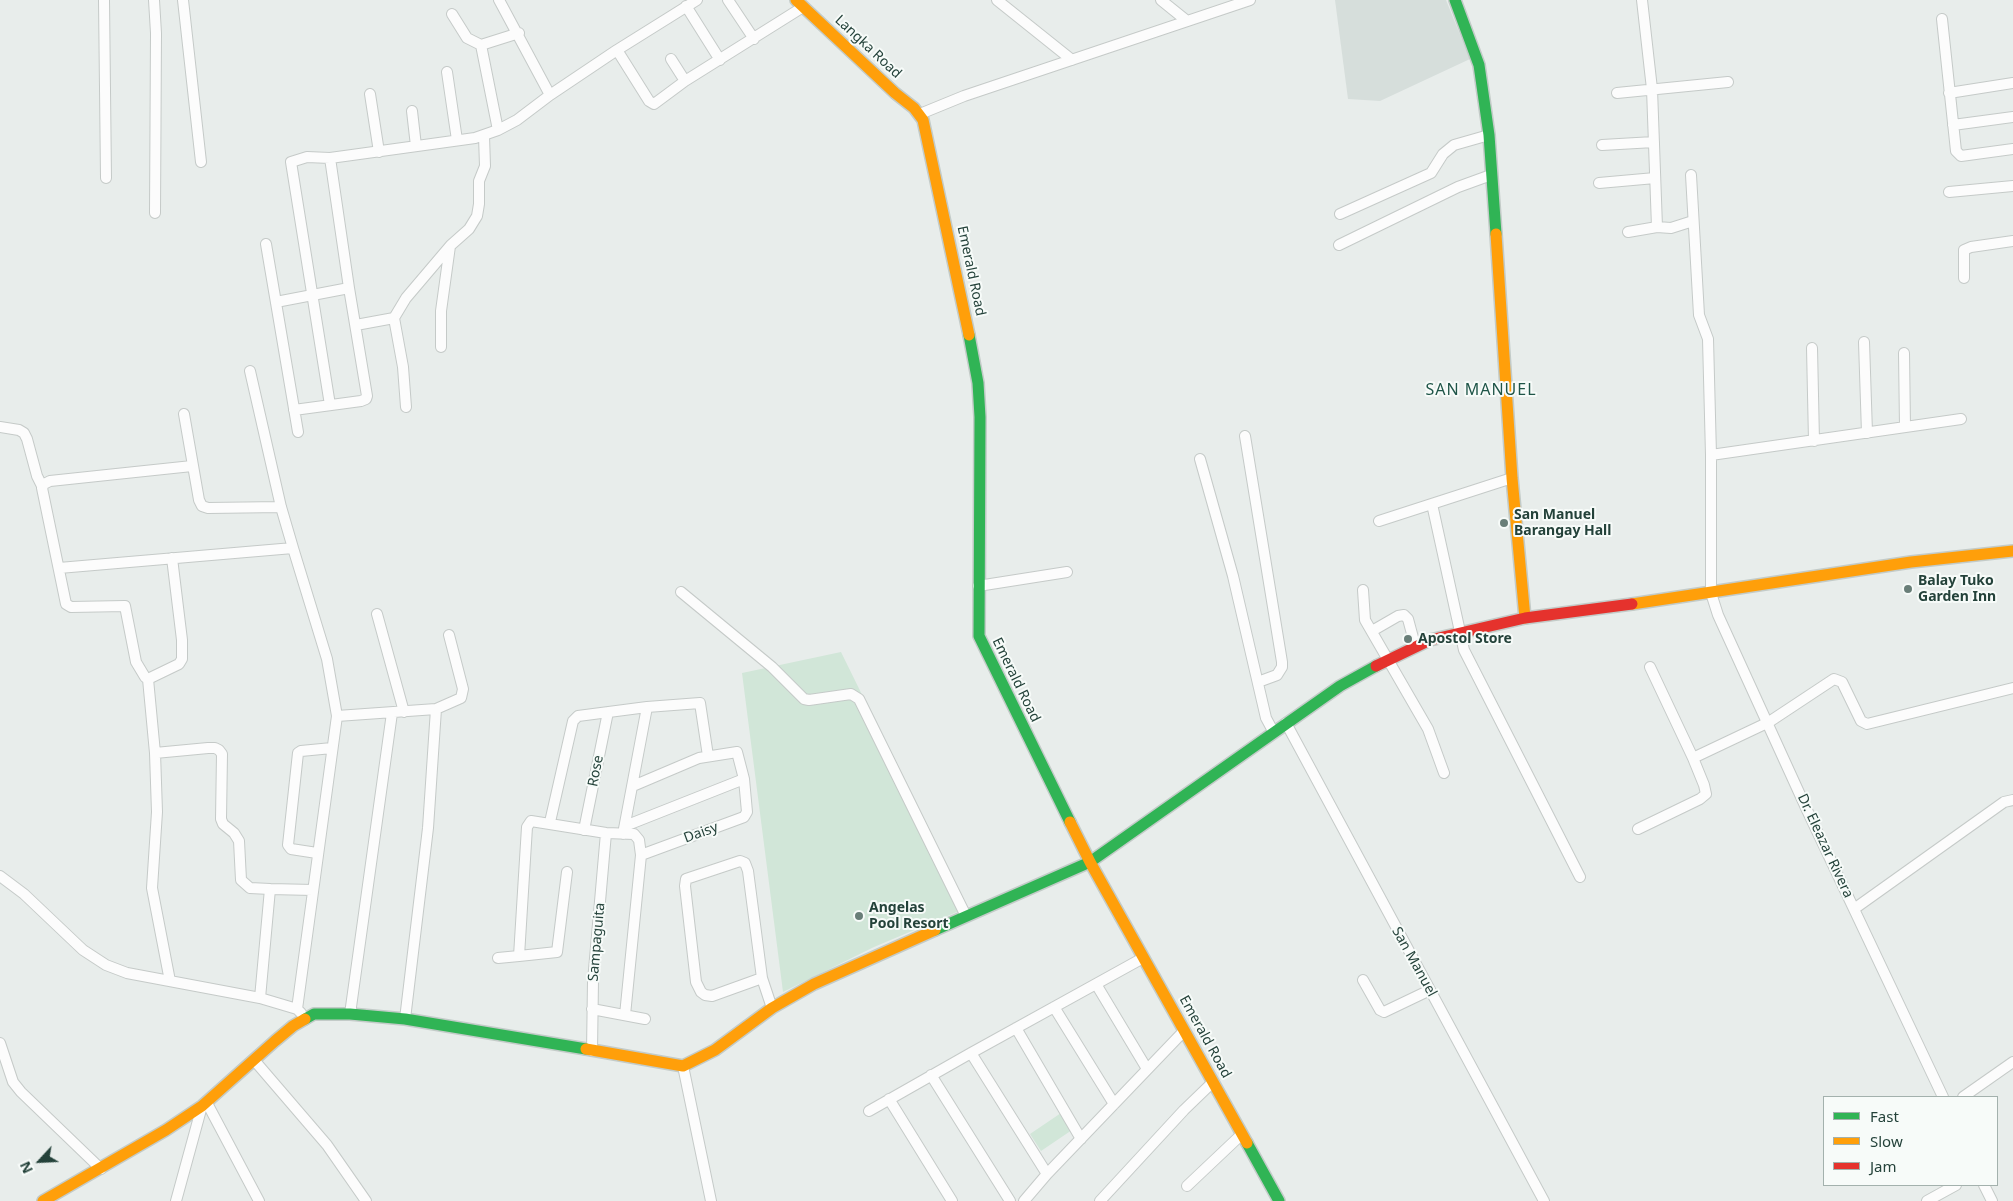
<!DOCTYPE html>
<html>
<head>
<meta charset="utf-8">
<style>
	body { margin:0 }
	#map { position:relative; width:2013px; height:1201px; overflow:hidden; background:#e8edeb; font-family:"Noto Sans",sans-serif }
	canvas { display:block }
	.legend { position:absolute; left:1823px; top:1096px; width:175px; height:90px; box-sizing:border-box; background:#f7fbf9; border:1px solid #a3b1ad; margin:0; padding:6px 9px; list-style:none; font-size:15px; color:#24423a }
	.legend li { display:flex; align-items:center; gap:10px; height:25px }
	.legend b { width:25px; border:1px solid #a3b1ad }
	.north { position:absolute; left:15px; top:1136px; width:50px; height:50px; -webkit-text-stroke:4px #f7fbf9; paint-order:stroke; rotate:245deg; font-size:14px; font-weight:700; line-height:20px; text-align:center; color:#24423a }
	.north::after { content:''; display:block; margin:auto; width:18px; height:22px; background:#24423a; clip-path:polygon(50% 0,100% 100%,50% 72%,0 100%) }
</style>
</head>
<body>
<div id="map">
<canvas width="2013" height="1201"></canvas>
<ul class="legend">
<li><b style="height:6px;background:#30b455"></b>Fast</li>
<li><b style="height:6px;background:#ff9f0a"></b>Slow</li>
<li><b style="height:6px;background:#e5322d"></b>Jam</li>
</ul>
<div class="north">N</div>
</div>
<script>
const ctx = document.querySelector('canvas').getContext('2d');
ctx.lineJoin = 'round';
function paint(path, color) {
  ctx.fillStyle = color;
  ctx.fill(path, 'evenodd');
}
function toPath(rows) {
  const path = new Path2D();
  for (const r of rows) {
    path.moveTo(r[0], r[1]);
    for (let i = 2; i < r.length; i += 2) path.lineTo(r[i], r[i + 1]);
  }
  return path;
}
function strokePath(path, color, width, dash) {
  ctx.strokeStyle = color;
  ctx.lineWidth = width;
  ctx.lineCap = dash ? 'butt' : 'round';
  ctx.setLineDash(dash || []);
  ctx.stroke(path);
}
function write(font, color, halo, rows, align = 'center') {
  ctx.font = font + ' "Noto Sans",sans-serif';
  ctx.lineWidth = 4;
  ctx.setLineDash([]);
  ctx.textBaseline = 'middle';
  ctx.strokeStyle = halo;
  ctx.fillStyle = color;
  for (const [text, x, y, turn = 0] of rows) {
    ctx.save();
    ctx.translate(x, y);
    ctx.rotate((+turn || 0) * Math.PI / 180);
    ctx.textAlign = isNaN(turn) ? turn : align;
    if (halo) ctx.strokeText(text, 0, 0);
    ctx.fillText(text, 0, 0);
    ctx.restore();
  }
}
paint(toPath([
	[1335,0,1446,0,1470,59,1380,101,1348,99]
]), '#d6dedb');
paint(toPath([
	[841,652,904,780,964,909,874,947,783,992,742,673],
	[1061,1113,1072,1130,1041,1151,1030,1134]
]), '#d1e6d8');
const street = toPath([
	[104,0,106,178],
	[154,0,156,33,155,213],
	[183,0,201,162],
	[499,0,550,95],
	[728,0,754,39],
	[997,0,1072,60],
	[1161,0,1187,21],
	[1642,0,1652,89,1657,227],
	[686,6,720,60],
	[452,14,467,38,481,45,498,130],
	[1942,19,1956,151,1961,156,2013,149],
	[481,45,519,33],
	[617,50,649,101,654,104,685,81,803,7],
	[671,59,685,81],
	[447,72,457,140],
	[1617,93,1728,82],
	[1949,93,2013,83],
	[370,94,379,152],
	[412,111,416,146],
	[920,114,964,96,1250,0],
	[1953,125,2013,117],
	[1602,145,1654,142],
	[1691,175,1699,315,1708,339,1711,455,1711,593,1718,615,1807,810,1943,1097],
	[1599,183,1655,178],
	[1949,192,2013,186],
	[1340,214,1431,173,1443,154,1454,145,1489,135],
	[1628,232,1657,227,1671,228,1693,221],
	[266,244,298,432],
	[1339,245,1458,187,1491,175],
	[1964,278,1964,250,1971,247,2013,241],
	[276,302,349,288],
	[356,325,394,318],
	[1864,342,1867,433],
	[441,347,441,311,450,246],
	[1812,348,1814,441],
	[1904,353,1905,427],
	[250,371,281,507,293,548],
	[330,405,291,162,307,157,330,158,352,155,475,138,498,130,517,120,550,95,617,50,697,0],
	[406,407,403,367,394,318,406,298,451,245,469,229,477,216,479,204,479,181,485,166,484,136],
	[294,410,361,401,366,399,367,396,349,288,330,158],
	[184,414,199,500,202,506,208,508,281,507],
	[0,427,19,430,24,433,27,439,37,476,42,486],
	[1245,436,1282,662,1282,667,1277,675,1258,682],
	[1711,455,1961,419],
	[1200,459,1233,576,1266,718,1273,731],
	[1432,504,1464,650,1580,877],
	[1379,521,1512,478],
	[59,568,293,548,327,659,337,716,297,1009],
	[978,586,1067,572],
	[1363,590,1365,620,1428,729,1444,773],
	[681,592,772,667,804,699,809,700,851,694,859,699,966,916],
	[377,614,404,712],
	[1372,631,1398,616,1404,615,1408,619,1415,645],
	[148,679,179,664,182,659,182,640,172,558],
	[337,716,436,709,461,698,463,689,449,635],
	[1286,723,1544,1201],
	[155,753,208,748,215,748,219,750,222,754,221,819,223,824,234,833,239,841,241,880,250,888,270,889],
	[1693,758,1769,722,1834,679,1842,682,1861,721,1867,724,2013,688],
	[550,822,573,721,578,716,647,707,700,703,708,756],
	[625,826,744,779],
	[1638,829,1700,799,1706,794,1704,785,1693,758,1650,667],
	[584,830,608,712],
	[623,834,647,707],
	[317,853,291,849,288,845,298,753,301,751,332,748],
	[0,876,24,894,83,950,106,965,127,973,260,998,297,1009,301,1013],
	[1854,909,2004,802,2013,800],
	[519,956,557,952,567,872],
	[498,958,519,956,527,827,531,821,606,833,634,834,639,840,641,855],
	[762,978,712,996,705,995,701,992,696,982,685,886,686,879,740,861,745,863,748,871,762,978,772,1008],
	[1363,980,1380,1010,1384,1012,1430,990],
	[170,981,152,888,157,812,155,753,148,679,145,677,136,662,125,606,71,607,66,604,42,488,44,484,50,481,192,466],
	[1096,984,1147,1069],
	[260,998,270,889,313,890],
	[1054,1007,1114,1104],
	[592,1009,645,1019],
	[350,1014,392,713],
	[625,1015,641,855,744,817,747,812,744,779,737,752,699,758,633,786],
	[405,1019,428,828,436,709],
	[1016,1028,1081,1139],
	[0,1043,13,1082,21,1092,101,1169],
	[592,1051,593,981,606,833],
	[971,1053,1047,1174],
	[254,1060,327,1145,366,1201],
	[683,1066,711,1201],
	[931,1075,1010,1201],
	[1963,1097,2013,1062],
	[889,1099,952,1201],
	[207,1103,259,1201],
	[869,1111,971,1053,1143,958],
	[1984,1185,1992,1201],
	[1187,1186,1242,1134],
	[176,1201,202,1106],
	[1024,1201,1047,1174,1184,1031],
	[1100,1201,1184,1110,1213,1082],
	[1927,1201,1956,1185]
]);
const fast = toPath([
	[1455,0,1479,65,1489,135,1496,234],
	[969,335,978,383,980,417,979,636,1070,822],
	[935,930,1090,862,1340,686,1376,666],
	[305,1019,314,1014,350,1014,405,1019,586,1049],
	[1247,1143,1279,1201]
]);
const slow = toPath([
	[796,0,895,93,914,108,923,120,969,335],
	[1496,234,1512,478,1525,618],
	[1632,604,1911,562,2013,551],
	[1070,822,1090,862,1247,1143],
	[586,1049,683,1066,715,1050,772,1008,814,984,935,930],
	[43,1201,166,1130,202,1106,275,1041,293,1026,305,1019]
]);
const jam = toPath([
	[1376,666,1430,640,1525,618,1632,604]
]);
strokePath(street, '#c5cac8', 12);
strokePath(fast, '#c3cbc8', 14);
strokePath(slow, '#c3cbc8', 14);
strokePath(jam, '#c3cbc8', 14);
strokePath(street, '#fcfcfc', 10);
strokePath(fast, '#30b455', 11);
strokePath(slow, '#ff9f0a', 11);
strokePath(jam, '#e5322d', 11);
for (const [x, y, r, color] of [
	[1504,523,5,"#697e78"],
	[1908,589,5,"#697e78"],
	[1408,639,5,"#697e78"],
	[859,916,5,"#697e78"]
]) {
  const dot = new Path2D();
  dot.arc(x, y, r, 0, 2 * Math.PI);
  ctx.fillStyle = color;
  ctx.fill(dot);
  strokePath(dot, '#f7fbf9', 2);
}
write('14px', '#24423a', '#f7fbf9', [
	["Langka Road",868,47,43],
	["Emerald Road",971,271,78],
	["Emerald Road",1016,680,64],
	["Rose",596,771,-79],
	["Daisy",701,833,-20],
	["Dr. Eleazar Rivera",1825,846,65],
	["Sampaguita",597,942,-85],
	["San Manuel",1414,962,61],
	["Emerald Road",1205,1037,61]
]);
write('bold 14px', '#24423a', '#f7fbf9', [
	["San Manuel",1514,515],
	["Barangay Hall",1514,531],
	["Balay Tuko",1918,581],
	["Garden Inn",1918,597],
	["Apostol Store",1418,639],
	["Angelas",869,908],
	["Pool Resort",869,924]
], 'left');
ctx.letterSpacing = '1px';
write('16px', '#1f5548', '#f7fbf9', [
	["SAN MANUEL",1481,390]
]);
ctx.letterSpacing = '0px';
</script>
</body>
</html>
